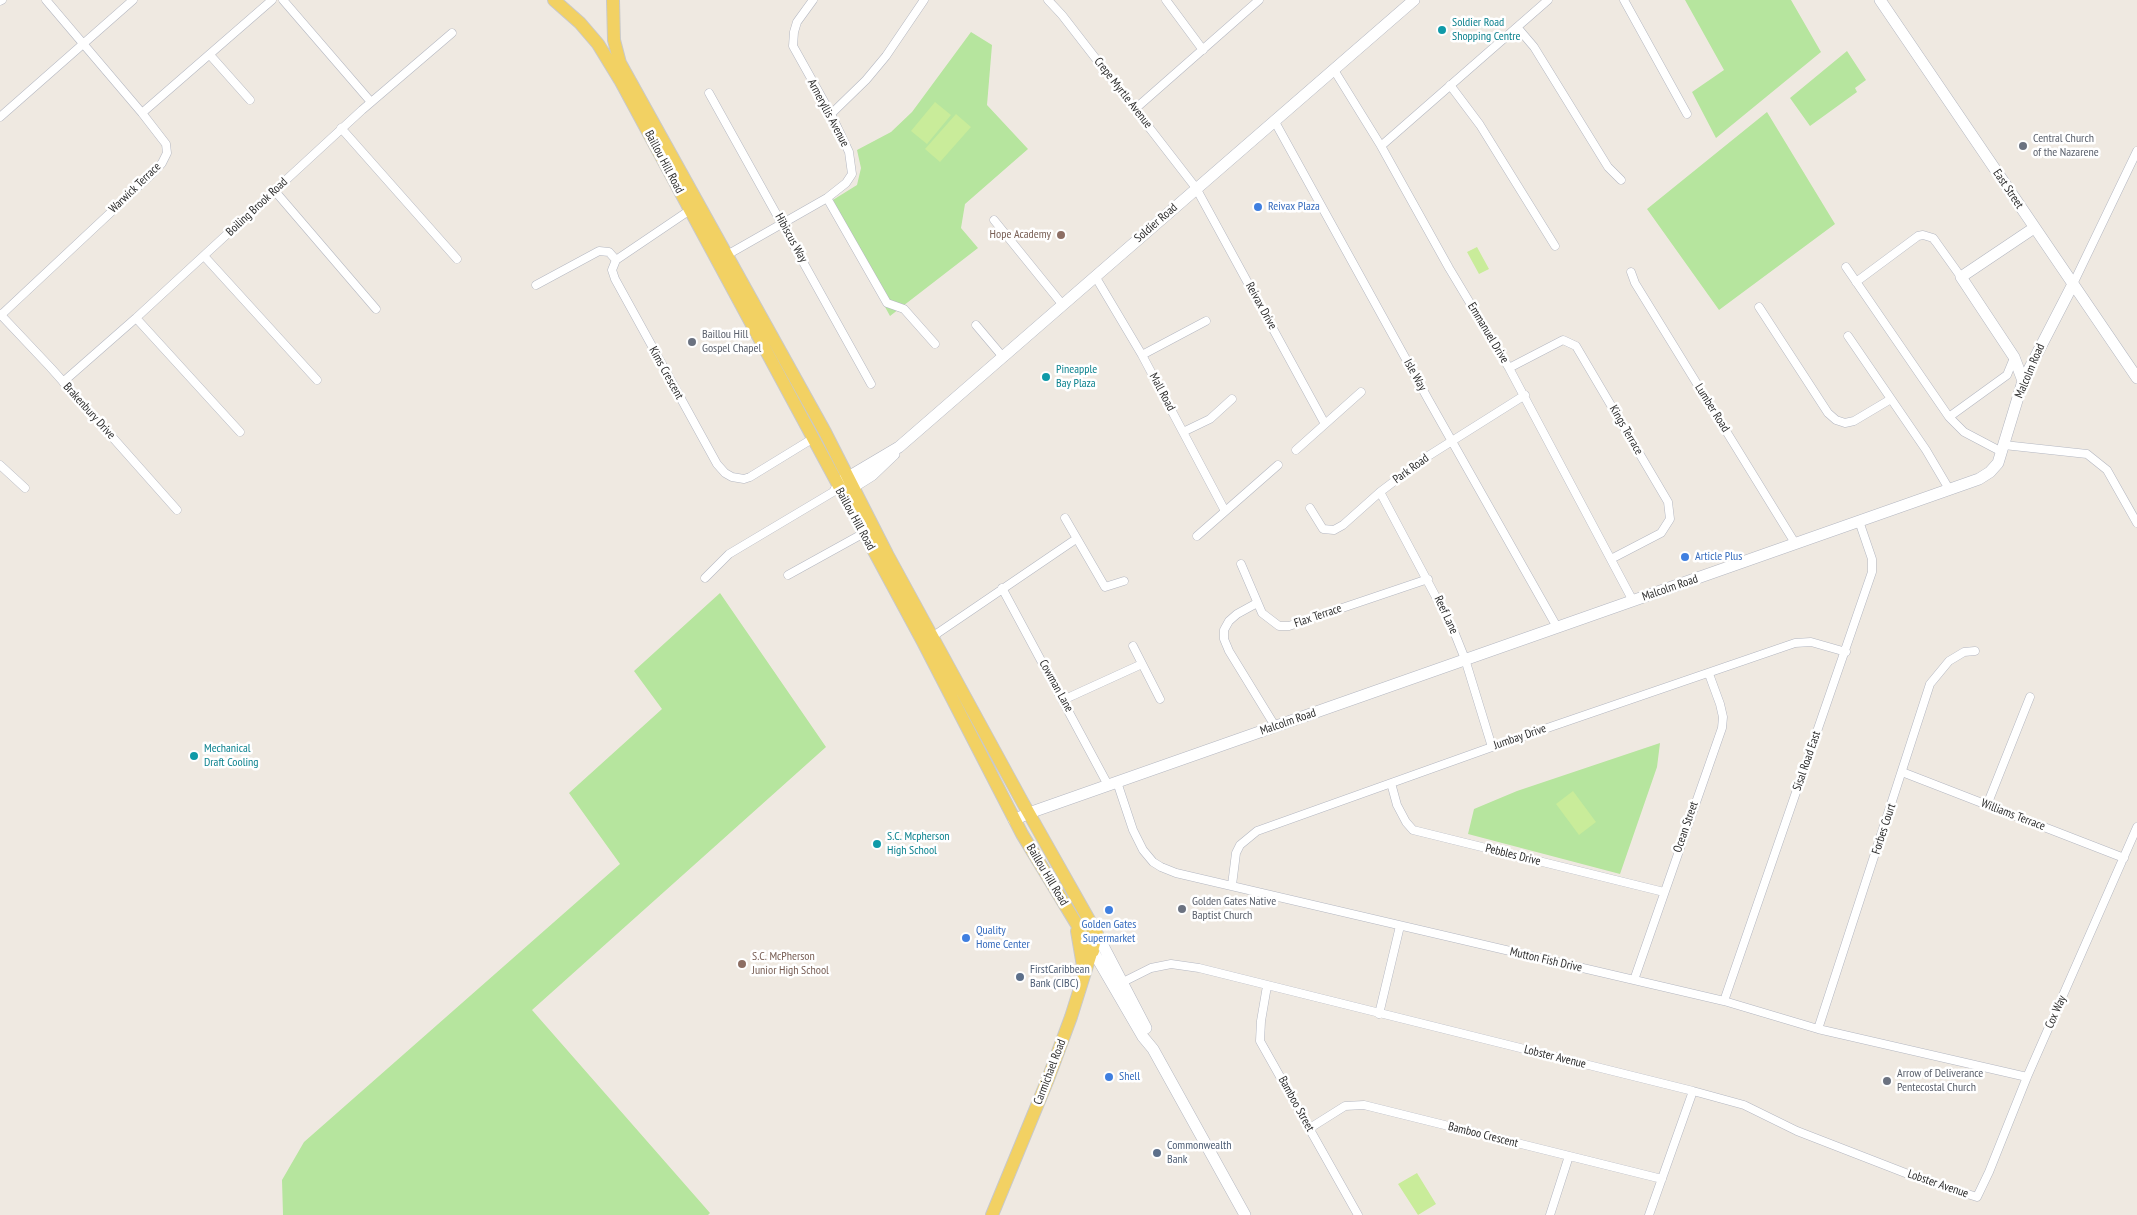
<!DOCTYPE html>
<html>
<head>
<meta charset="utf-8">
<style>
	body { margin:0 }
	canvas { display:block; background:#efe9e1 }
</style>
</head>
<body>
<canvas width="2137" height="1215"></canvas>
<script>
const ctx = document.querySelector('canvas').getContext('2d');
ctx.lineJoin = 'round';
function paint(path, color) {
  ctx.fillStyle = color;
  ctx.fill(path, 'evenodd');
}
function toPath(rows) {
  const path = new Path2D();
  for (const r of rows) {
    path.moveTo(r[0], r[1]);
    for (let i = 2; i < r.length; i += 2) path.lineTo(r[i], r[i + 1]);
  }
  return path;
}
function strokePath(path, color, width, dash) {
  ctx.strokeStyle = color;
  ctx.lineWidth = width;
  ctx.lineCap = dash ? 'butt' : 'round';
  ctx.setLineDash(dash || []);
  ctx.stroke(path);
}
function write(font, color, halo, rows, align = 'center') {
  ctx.font = font + ' "PT Sans Narrow",sans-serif';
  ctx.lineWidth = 5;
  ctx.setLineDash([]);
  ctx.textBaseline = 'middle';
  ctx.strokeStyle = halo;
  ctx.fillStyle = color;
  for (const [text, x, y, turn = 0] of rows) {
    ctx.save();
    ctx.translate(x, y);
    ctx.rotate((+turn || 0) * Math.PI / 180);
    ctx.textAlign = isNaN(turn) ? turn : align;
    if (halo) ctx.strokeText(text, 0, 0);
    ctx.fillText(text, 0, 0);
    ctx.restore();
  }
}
paint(toPath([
	[1685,0,1791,0,1821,52,1716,138,1692,92,1724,70],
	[971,32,992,45,987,105,1028,149,965,204,961,228,978,248,890,316,828,203,857,185,861,168,857,150,891,132,912,112],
	[1847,51,1866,80,1855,88,1857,92,1810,126,1790,98],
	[1767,112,1835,224,1719,310,1647,209],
	[720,593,826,747,532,1010,710,1213,708,1215,283,1215,282,1180,304,1142,620,864,569,793,662,709,634,671],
	[1660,743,1657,767,1620,874,1468,834,1474,809,1517,791]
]), '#b6e59e');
paint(toPath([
	[935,102,951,115,927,144,911,131],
	[956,114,971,127,940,162,925,149],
	[1477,247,1489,269,1479,274,1467,252],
	[1573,791,1596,822,1579,835,1556,804],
	[1417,1173,1436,1204,1418,1215,1398,1184]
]), '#c9ec9a');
const street = toPath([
	[283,0,371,102],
	[1048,0,1062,15,1196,188,1325,424],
	[1166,0,1203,50],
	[1624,0,1687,114],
	[0,1,2,0],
	[1517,27,1534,47,1608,167,1621,180],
	[210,55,250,100],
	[1334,70,1381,146,1449,268,1509,368,1633,601],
	[1450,85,1480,125,1555,246],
	[709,93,871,384],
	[1135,109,1259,0],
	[142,113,272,0],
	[831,114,866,80,886,56,924,0],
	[0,117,133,0],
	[1275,122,1428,399,1557,627],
	[341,128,457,259],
	[1381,146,1548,0],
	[274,190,376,309],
	[827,198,887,303,904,309,935,344],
	[690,210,616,260,612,270,615,279,717,464,725,473,732,477,744,479,750,477,812,439],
	[994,220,1062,304],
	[727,255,827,198,846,183,852,174,849,152,831,114,793,46,794,32,797,22,813,0],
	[204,256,317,380],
	[1846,267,1949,417,1964,432,2002,452],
	[1631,272,1635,283,1795,543],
	[1095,276,1142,355,1225,511],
	[1856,282,1918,236,1923,235,1933,238,1936,242,1961,277],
	[2073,284,2137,151],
	[536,285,599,251,609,252,616,260],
	[1759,307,1828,413,1836,420,1845,423,1854,421,1891,399],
	[0,314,51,368,177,510],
	[1,315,155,171,162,163,167,153,166,144,142,113,46,0],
	[136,318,240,432],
	[976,325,1003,357],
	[1848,336,1926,450,1949,489],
	[1142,355,1206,321],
	[1509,368,1563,340,1576,346,1668,502,1670,519,1661,533,1611,559],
	[63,382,136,318,362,110,452,33],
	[1949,417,2007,375,2014,358],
	[1183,432,1210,419,1232,399],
	[2004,445,2087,454,2107,470,2137,523],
	[1296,450,1361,392],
	[0,465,25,488],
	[1380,492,1453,629,1465,659,1492,747],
	[1310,508,1323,529,1334,530,1343,525,1380,492,1425,458,1525,395],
	[1065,518,1105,587,1124,581],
	[1197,536,1278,465],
	[1241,564,1262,613,1279,626,1289,626,1428,579],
	[788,575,864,533],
	[705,578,729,554,833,492,837,485],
	[1002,588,1108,785],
	[1257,603,1237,614,1229,621,1224,630,1224,639,1229,651,1275,726],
	[929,639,1076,539],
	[1133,646,1160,699],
	[1063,700,1142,664],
	[1902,772,2124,858],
	[1117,782,1133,830,1143,850,1153,862,1161,867,1176,873,1724,1001,1818,1029,2027,1077],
	[1391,783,1397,805,1406,822,1413,830,1664,892],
	[1987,805,2030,697],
	[1232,885,1236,853,1240,845,1257,831,1492,747,1795,643,1811,642,1846,652],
	[1634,980,1722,728,1723,717,1720,704,1709,674],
	[1123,982,1151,968,1171,964,1199,968,1693,1091,1744,1105,1797,1131,1926,1181,1977,1197,1989,1172,2027,1077,2137,827],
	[1267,986,1261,1021,1260,1041,1358,1215],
	[1724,1001,1872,572,1872,559,1859,521],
	[1379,1014,1400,926],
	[1818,1029,1930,684,1949,661,1964,652,1975,651],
	[1310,1128,1345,1106,1364,1105,1662,1179],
	[1550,1215,1569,1156],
	[1649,1215,1693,1091]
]);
const secondary = toPath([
	[1880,0,2137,378],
	[2023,381,2014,357,1961,277,2034,228],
	[840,482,899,447,1414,0],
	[845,492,872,475,894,454],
	[1014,820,1029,813,1979,479,1990,472,1998,463,2023,381,2073,284],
	[1097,934,1146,1028],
	[1093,951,1143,1037,1153,1049,1245,1215]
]);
const primary = toPath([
	[554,0,580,23,598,44,620,80,923,642,1022,834,1093,951],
	[613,0,614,40,620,63,825,432,887,554,1023,803,1097,934,1071,1017,1048,1079,992,1215],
	[1077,931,1084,972]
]);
strokePath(street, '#b4b7c1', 9);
strokePath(secondary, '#b4b7c1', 12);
strokePath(primary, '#c9c9c9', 14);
strokePath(street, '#fff', 8);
strokePath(secondary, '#fff', 11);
strokePath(primary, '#f2d163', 12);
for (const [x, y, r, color] of [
	[1442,30,5,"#0f9aa8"],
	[2023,146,5,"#6b7280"],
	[1258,207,5,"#3f7fe0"],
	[1061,235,5,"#8d6e63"],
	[692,342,5,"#6b7280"],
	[1046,377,5,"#0f9aa8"],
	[1685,557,5,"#3f7fe0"],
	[194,756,5,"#0f9aa8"],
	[877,844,5,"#0f9aa8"],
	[1182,909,5,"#6b7280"],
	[1109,910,5,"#3f7fe0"],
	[966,938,5,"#3f7fe0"],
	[742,964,5,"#8d6e63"],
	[1020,977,5,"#5c6f8a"],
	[1109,1077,5,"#3f7fe0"],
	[1887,1081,5,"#6b7280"],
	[1157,1153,5,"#5c6f8a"]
]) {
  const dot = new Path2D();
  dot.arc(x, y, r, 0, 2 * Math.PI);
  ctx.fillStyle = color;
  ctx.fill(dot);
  strokePath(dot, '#fff', 2);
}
write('12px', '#0d838f', '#fff', [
	["Soldier Road",1452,23],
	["Shopping Centre",1452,37],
	["Pineapple",1056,370],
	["Bay Plaza",1056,384],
	["Mechanical",204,749],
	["Draft Cooling",204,763],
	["S.C. Mcpherson",887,837],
	["High School",887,851]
], 'left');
write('12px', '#2e2e2e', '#fff', [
	["Crepe Myrtle Avenue",1123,93,52],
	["Armeryllis Avenue",828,113,62],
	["Baillou Hill Road",664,162,62],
	["Warwick Terrace",135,188,-44],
	["East Street",2008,189,56],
	["Boiling Brook Road",257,207,-43],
	["Soldier Road",1156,223,-41],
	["Hibiscus Way",791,238,61],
	["Reivax Drive",1261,306,61],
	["Emmanuel Drive",1488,333,59],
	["Malcolm Road",2030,371,-67],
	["Kims Crescent",666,373,61],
	["Isle Way",1415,375,61],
	["Mall Road",1162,392,62],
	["Lumber Road",1712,408,58],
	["Brakenbury Drive",89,411,48],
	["Kings Terrace",1626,430,60],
	["Park Road",1411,469,-36],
	["Baillou Hill Road",855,519,61],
	["Malcolm Road",1670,588,-19],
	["Reef Lane",1446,615,65],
	["Flax Terrace",1318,616,-19],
	["Cowman Lane",1056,686,61],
	["Malcolm Road",1288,722,-19],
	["Jumbay Drive",1520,737,-19],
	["Sisal Road East",1807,761,-71],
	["Williams Terrace",2013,815,21],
	["Ocean Street",1686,827,-71],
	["Forbes Court",1884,829,-72],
	["Pebbles Drive",1513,855,14],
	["Baillou Hill Road",1047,875,59],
	["Mutton Fish Drive",1546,960,13],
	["Cox Way",2056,1012,-66],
	["Lobster Avenue",1555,1057,14],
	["Carmichael Road",1050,1072,-69],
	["Bamboo Street",1296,1104,61],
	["Bamboo Crescent",1483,1135,14],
	["Lobster Avenue",1938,1184,19]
]);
write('12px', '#5b616d', '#fff', [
	["Central Church",2033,139],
	["of the Nazarene",2033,153],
	["Baillou Hill",702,335],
	["Gospel Chapel",702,349],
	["Golden Gates Native",1192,902],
	["Baptist Church",1192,916],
	["Arrow of Deliverance",1897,1074],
	["Pentecostal Church",1897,1088]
], 'left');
write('12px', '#366cbe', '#fff', [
	["Reivax Plaza",1268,207],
	["Article Plus",1695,557],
	["Golden Gates",1109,925,"center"],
	["Supermarket",1109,939,"center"],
	["Quality",976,931],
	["Home Center",976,945],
	["Shell",1119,1077]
], 'left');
write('12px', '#785e54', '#fff', [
	["Hope Academy",1051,235],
	["S.C. McPherson",752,957,"left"],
	["Junior High School",752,971,"left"]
], 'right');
write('12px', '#4e5e75', '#fff', [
	["FirstCaribbean",1030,970],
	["Bank (CIBC)",1030,984],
	["Commonwealth",1167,1146],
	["Bank",1167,1160]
], 'left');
</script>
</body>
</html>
